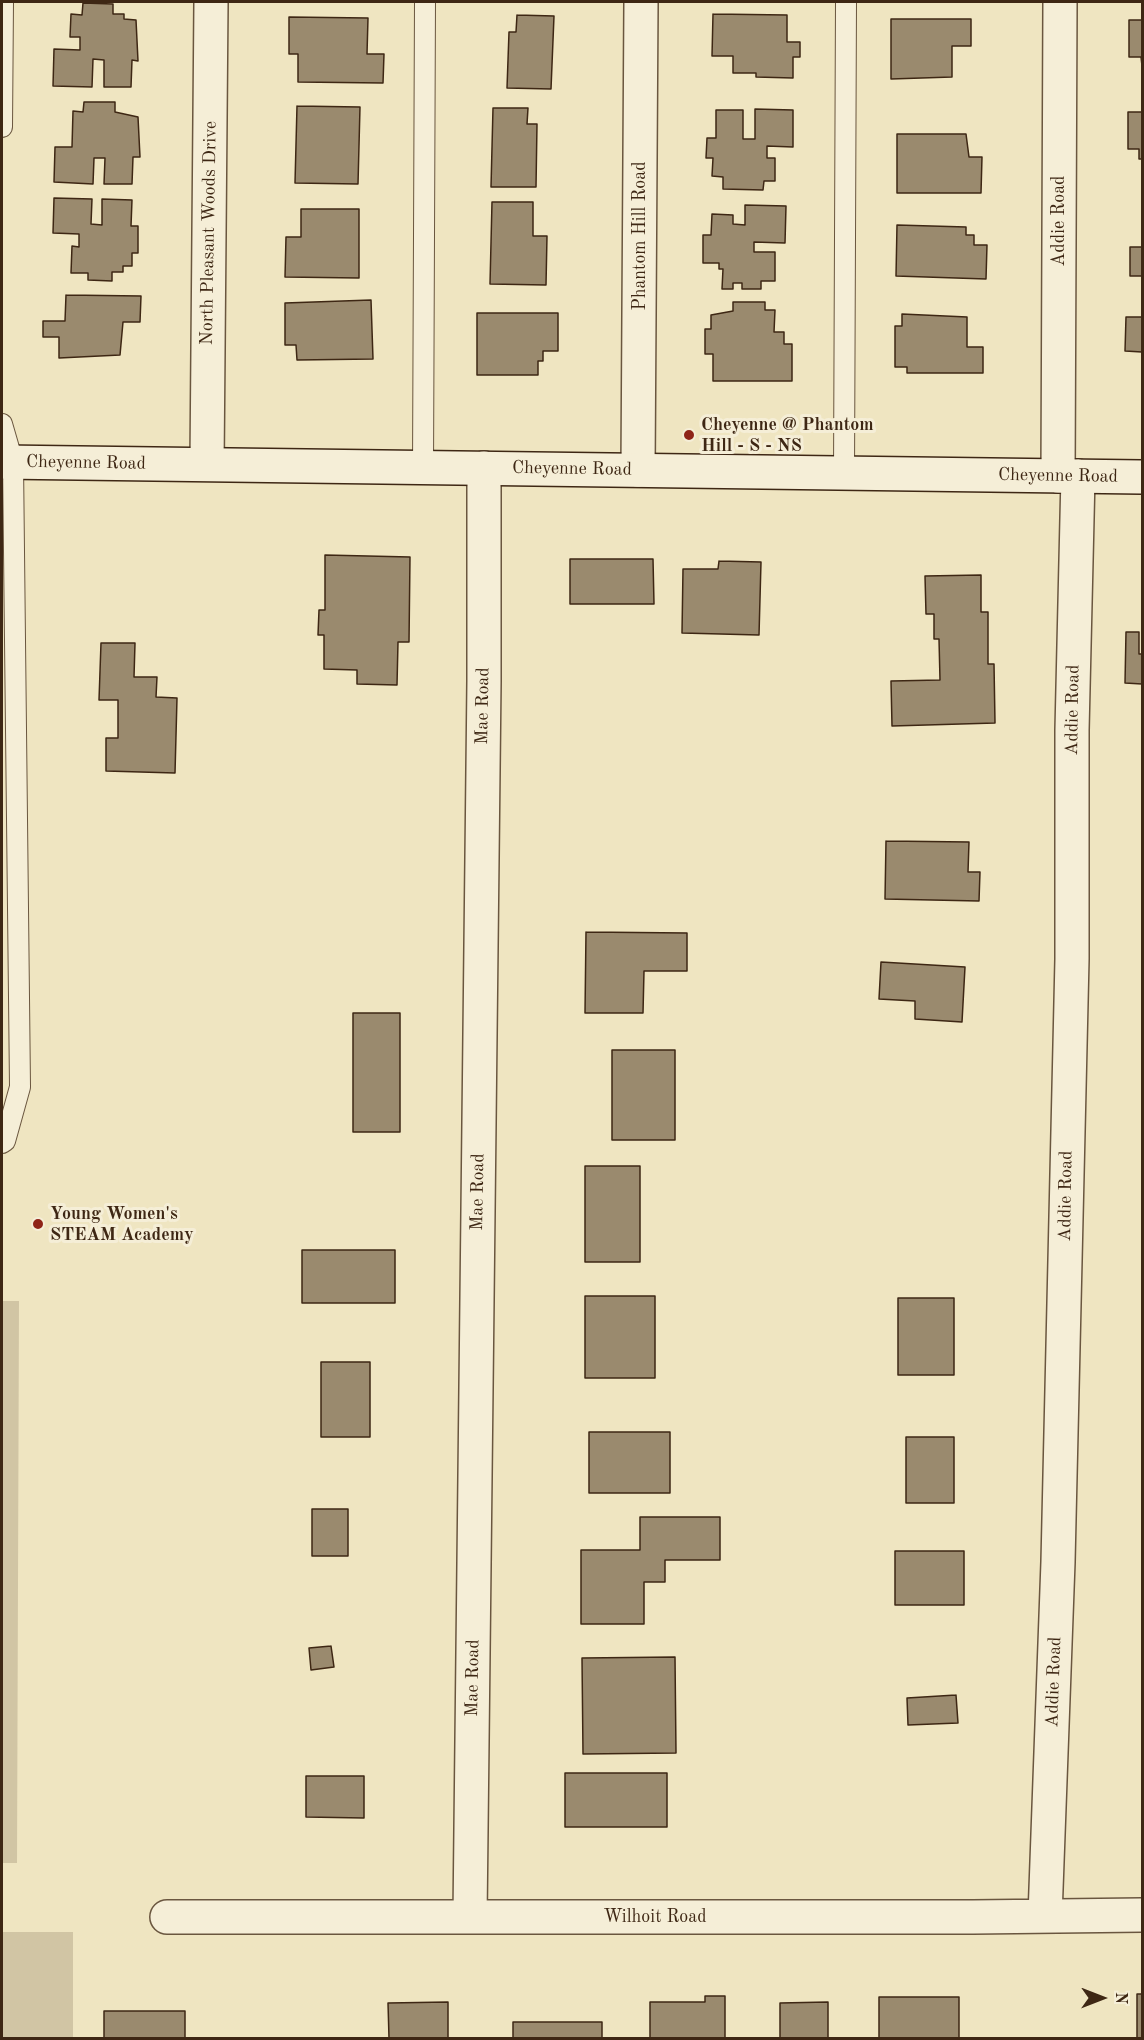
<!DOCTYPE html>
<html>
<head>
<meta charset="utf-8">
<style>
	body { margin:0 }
	#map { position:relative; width:1144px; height:2040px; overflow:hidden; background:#efe5c1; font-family:"Old Standard TT",serif }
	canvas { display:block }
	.frame { position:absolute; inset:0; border:3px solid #3e2714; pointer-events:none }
	.north { position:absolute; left:1072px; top:1968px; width:60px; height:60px; -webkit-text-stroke:4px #f5eed7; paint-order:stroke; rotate:90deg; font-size:16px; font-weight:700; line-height:24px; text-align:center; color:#3e2714 }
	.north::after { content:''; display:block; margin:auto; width:21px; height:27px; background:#3e2714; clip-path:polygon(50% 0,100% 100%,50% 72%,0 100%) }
</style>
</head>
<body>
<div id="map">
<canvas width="1144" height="2040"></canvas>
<div class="frame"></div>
<div class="north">N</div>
</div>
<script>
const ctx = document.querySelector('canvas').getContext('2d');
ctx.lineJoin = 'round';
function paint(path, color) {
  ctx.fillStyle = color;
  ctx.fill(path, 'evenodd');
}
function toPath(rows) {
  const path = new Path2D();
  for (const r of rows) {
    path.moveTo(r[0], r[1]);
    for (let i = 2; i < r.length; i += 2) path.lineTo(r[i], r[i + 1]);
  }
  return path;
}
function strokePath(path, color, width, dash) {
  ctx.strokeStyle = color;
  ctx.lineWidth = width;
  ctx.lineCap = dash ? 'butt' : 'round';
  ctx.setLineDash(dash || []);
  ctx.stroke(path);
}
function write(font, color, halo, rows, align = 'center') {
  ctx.font = font + ' "Old Standard TT",serif';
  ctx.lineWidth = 6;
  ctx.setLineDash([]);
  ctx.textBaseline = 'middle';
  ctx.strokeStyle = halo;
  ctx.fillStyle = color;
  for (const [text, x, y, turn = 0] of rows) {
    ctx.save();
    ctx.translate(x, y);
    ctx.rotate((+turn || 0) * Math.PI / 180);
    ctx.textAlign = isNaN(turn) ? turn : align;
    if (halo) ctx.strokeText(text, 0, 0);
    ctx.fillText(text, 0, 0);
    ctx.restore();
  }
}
paint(toPath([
	[2,1301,19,1301,17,1863,2,1863],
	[2,1932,73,1932,73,2038,2,2038]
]), '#d1c5a4');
const building = toPath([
	[83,3,113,4,113,14,124,14,124,19,136,20,138,61,132,60,131,87,104,87,104,60,93,59,92,87,53,86,54,49,80,50,80,37,70,37,71,14,82,15,83,3],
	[713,14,787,15,787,42,800,42,800,57,793,57,793,78,756,77,756,73,733,73,733,56,712,56,713,14],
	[517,15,554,16,551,89,507,88,509,32,516,32,517,15],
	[289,17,368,18,367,54,384,54,383,83,298,82,298,54,289,54,289,17],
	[891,19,971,19,971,46,952,46,952,77,891,79,891,19],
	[1129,20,1142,20,1142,66,1141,57,1129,57,1129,20],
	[84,102,115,102,115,112,138,117,140,157,133,157,132,184,104,184,105,158,94,158,93,184,54,182,55,147,72,147,73,111,83,112,84,102],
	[297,106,360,107,358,184,295,183,297,106],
	[493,108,528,108,527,124,537,124,536,187,491,187,493,108],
	[755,109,793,110,793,147,767,146,767,158,775,158,775,181,764,181,763,190,723,189,723,177,712,176,713,158,706,158,707,138,716,138,716,110,743,110,743,139,755,139,755,109],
	[1128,112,1142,112,1142,159,1139,159,1139,149,1128,149,1128,112],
	[897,134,966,134,969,157,982,157,981,193,897,193,897,134],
	[54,198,92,199,91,224,102,225,102,199,132,200,131,226,138,226,138,253,132,253,132,266,123,266,123,272,112,272,112,281,88,280,88,273,71,273,72,246,79,247,79,234,53,233,54,198],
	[492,202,533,202,533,236,547,236,546,285,490,284,492,202],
	[745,205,786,206,785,243,754,242,754,252,775,252,775,281,761,281,761,289,742,289,742,283,733,283,733,289,722,289,723,269,719,269,719,263,703,263,703,235,711,235,712,214,733,215,733,224,745,225,745,205],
	[301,209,359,209,359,278,285,277,286,237,301,237,301,209],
	[897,225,966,227,966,235,974,235,974,245,987,245,986,279,896,276,897,225],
	[1130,247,1142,247,1142,276,1130,276,1130,247],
	[66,295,141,296,140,322,123,322,120,355,59,358,59,337,43,337,43,321,65,321,66,295],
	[371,300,373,359,297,360,296,345,285,345,285,303,371,300],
	[733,302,765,302,765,310,775,310,774,332,784,332,784,344,792,344,792,381,713,381,713,354,705,354,705,329,711,329,711,315,733,311,733,302],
	[477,313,558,313,558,351,543,351,543,361,538,361,538,375,477,375,477,313],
	[902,314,967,317,967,347,983,347,983,373,907,373,907,367,895,367,895,326,902,326,902,314],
	[1126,317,1142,317,1142,352,1125,351,1126,317],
	[325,555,410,557,409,642,398,642,397,685,357,684,357,670,324,669,324,635,318,635,319,610,325,610,325,555],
	[570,559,653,559,654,604,570,604,570,559],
	[719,561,761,562,759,635,682,633,683,569,718,569,719,561],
	[981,575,981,612,988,612,988,664,994,664,995,723,892,726,891,681,940,680,939,639,934,639,934,614,926,614,925,576,981,575],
	[1126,632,1139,632,1139,654,1142,654,1142,684,1125,683,1126,632],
	[101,643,135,643,134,677,157,677,156,697,177,698,175,773,106,771,106,738,118,738,118,700,99,700,101,643],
	[886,841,969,842,968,872,980,872,979,901,885,899,886,841],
	[586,932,687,933,687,971,644,971,643,1013,585,1013,586,932],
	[881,962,965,967,962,1022,915,1019,915,1001,879,999,881,962],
	[353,1013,400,1013,400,1132,353,1132,353,1013],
	[612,1050,675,1050,675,1140,612,1140,612,1050],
	[585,1166,640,1166,640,1262,585,1262,585,1166],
	[302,1250,395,1250,395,1303,302,1303,302,1250],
	[585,1296,655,1296,655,1378,585,1378,585,1296],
	[898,1298,954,1298,954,1375,898,1375,898,1298],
	[321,1362,370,1362,370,1437,321,1437,321,1362],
	[589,1432,670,1432,670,1493,589,1493,589,1432],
	[906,1437,954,1437,954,1503,906,1503,906,1437],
	[312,1509,348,1509,348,1556,312,1556,312,1509],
	[640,1517,720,1517,720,1560,665,1560,665,1582,644,1582,644,1624,581,1624,581,1550,640,1550,640,1517],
	[895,1551,964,1551,964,1605,895,1605,895,1551],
	[331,1646,334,1667,311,1670,309,1648,331,1646],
	[675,1657,676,1753,583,1754,582,1658,675,1657],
	[956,1695,958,1723,908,1725,907,1698,956,1695],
	[565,1773,667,1773,667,1827,565,1827,565,1773],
	[306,1776,364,1776,364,1818,306,1817,306,1776],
	[1137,1994,1142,1994,1142,2038,1137,2038,1137,1994],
	[705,1996,725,1996,725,2038,650,2038,650,2002,705,2002,705,1996],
	[879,1997,959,1997,959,2038,879,2038,879,1997],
	[448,2002,448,2038,389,2038,388,2003,448,2002],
	[828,2002,828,2038,780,2038,780,2003,828,2002],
	[104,2011,185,2011,185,2038,104,2038,104,2011],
	[513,2022,602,2022,602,2038,513,2038,513,2022]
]);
paint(building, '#9a8a6e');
strokePath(building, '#3e2714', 1.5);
const lane = toPath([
	[2,127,3,2],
	[2,424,13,462,20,1087,5,1141,2,1143],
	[423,467,425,2],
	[844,473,846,2]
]);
const street = toPath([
	[207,464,211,2],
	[638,470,641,2],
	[1058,476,1060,2],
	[1045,1916,1058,1562,1072,959,1072,730,1078,476],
	[167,1917,973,1917,1142,1915],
	[470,1917,484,681,484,468]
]);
const secondary = toPath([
	[2,462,1142,477]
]);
strokePath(lane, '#6a563f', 22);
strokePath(street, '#6a563f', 36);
strokePath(secondary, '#3e2714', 36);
strokePath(lane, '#f5eed7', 20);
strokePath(street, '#f5eed7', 33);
strokePath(secondary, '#f5eed7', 33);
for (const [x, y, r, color] of [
	[689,435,6,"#8f2418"],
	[38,1224,6,"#8f2418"]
]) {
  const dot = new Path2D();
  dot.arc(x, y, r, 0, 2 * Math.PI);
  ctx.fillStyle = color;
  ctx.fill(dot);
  strokePath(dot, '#f5eed7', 2);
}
write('18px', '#3e2714', '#f5eed7', [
	["Addie Road",1059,221,-90],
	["North Pleasant Woods Drive",209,233,-89],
	["Phantom Hill Road",640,236,-90],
	["Cheyenne Road",86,463,1],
	["Cheyenne Road",572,469,1],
	["Cheyenne Road",1058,476,1],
	["Mae Road",483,706,-89],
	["Addie Road",1073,710,-89],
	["Mae Road",478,1192,-89],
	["Addie Road",1066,1196,-89],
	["Mae Road",473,1678,-89],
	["Addie Road",1054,1682,-88],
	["Wilhoit Road",655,1917]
]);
write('bold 18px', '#3e2714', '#f5eed7', [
	["Cheyenne @ Phantom",701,425],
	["Hill - S - NS",701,446],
	["Young Women's",50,1214],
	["STEAM Academy",50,1235]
], 'left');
</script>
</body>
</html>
